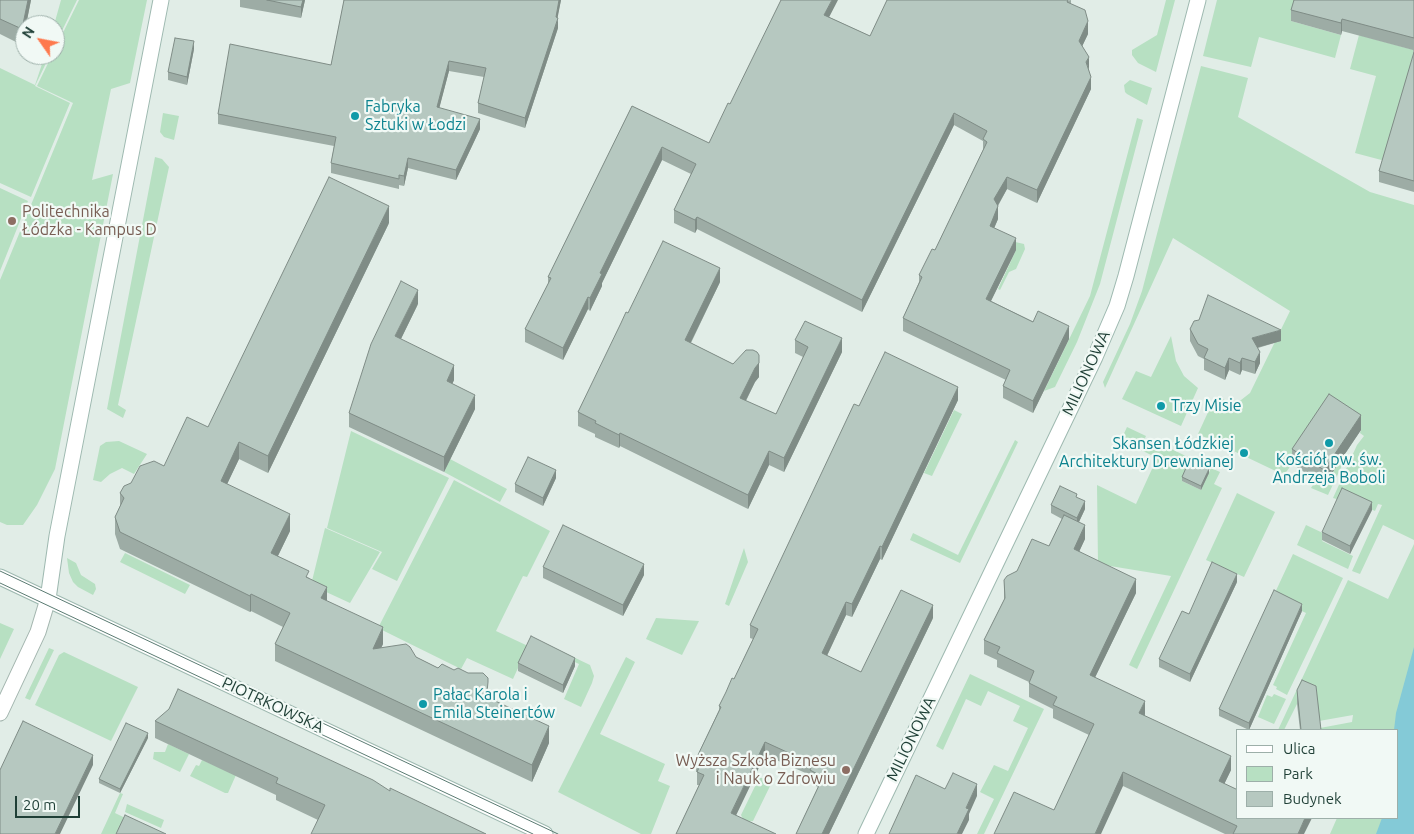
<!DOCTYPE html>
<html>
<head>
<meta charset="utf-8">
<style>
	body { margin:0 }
	#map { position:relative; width:1414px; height:834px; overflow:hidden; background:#e1ede7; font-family:Ubuntu,sans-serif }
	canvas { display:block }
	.legend { position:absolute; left:1236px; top:729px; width:162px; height:90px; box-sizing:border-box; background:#f1f9f5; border:1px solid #9dafa9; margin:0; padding:6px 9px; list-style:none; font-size:15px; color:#1f3f36 }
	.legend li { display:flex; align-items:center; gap:10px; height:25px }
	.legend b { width:25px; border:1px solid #9dafa9 }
	.north { position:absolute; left:15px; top:15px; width:50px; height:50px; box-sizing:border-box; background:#f1f9f5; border:1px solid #9dafa9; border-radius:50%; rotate:303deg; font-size:14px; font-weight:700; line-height:20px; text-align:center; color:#1f3f36 }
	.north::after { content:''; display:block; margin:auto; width:18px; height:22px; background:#fe794d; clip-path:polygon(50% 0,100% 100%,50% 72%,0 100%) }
	.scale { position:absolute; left:15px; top:796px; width:65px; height:22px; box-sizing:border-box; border:2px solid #1f3f36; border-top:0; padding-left:6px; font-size:15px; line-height:18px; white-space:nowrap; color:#1f3f36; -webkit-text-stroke:4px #f1f9f5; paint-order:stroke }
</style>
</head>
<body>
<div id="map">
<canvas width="1414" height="834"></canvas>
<ul class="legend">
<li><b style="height:6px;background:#fff"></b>Ulica</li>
<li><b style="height:14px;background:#b7e0c2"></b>Park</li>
<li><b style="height:14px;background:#b6c8c0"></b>Budynek</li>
</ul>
<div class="north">N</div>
<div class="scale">20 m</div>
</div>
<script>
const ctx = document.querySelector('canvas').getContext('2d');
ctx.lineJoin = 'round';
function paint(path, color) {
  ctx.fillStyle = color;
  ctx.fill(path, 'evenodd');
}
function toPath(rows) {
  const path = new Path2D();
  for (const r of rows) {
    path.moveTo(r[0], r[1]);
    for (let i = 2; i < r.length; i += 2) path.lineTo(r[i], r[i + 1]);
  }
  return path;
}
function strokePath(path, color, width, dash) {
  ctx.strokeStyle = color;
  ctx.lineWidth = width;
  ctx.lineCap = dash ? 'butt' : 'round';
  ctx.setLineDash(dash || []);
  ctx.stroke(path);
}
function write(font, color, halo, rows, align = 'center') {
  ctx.font = font + ' Ubuntu,sans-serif';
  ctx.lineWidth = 4.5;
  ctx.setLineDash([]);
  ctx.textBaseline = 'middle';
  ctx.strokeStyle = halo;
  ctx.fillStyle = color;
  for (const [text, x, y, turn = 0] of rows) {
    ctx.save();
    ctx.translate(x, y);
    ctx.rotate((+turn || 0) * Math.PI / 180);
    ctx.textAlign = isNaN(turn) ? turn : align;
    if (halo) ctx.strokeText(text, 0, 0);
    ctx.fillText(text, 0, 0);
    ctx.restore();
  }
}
paint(toPath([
	[61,0,77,0,55,45,55,25,54,25],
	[79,0,147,0,130,83,111,89,92,180,113,174,55,469,37,505,23,525,7,525,0,522,0,280,73,103,37,86,52,55,55,55,55,49],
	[1166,0,1175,0,1156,72,1138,63,1132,55,1132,50,1157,35],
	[1217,0,1297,0,1291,21,1341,35,1335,58,1259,37,1251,67,1203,56],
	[1359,35,1414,50,1389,162,1355,153,1376,76,1350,69],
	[45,55,50,55,35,86,70,103,31,197,0,183,0,68,35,85],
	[1201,66,1248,78,1238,117,1370,192,1414,205,1414,540,1383,525,1360,574,1352,571,1382,505,1378,504,1375,511,1342,496,1340,500,1333,498,1357,445,1364,436,1360,433,1361,430,1292,464,1284,475,1198,434,1215,397,1228,401,1241,400,1250,393,1290,311,1173,238,1105,388,1103,382,1130,324,1142,291],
	[1130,80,1152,88,1147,105,1127,94,1125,92,1124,85],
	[163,113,179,116,174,140,164,137,160,132],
	[1137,118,1143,120,1100,284,1077,342,1055,387,1044,391,1090,296],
	[155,157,162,159,169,167,118,405,126,410,123,418,107,409],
	[0,188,28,201,0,271],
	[1011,241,1024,244,1025,249,1016,269,1009,272,1000,290,998,289,1016,250],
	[1171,336,1176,361,1184,376,1198,388,1181,426,1122,399,1136,371,1151,377],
	[954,410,962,414,932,476,924,473],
	[1127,427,1146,436,1142,444,1157,451,1161,444,1192,459,1182,481,1201,490,1211,468,1220,472,1214,484,1222,488,1137,669,1129,665,1171,576,1098,564,1097,485,1136,504,1157,458,1121,440],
	[351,431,449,478,397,581,372,569,382,552,327,528],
	[1015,440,1018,442,960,563,910,540,913,533,958,555],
	[119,441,147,454,134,474,122,468,110,474,101,482,93,480,100,446,106,442],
	[1345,454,1347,455,1328,495,1311,488,1316,480,1324,485],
	[450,459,507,489,500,502,444,472],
	[454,480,550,531,527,577,523,576,496,631,528,646,513,679,467,658,461,669,378,628],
	[1237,493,1275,512,1244,577,1206,560],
	[1306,525,1325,534,1322,541,1353,556,1348,569,1297,545],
	[325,528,380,552,350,603,311,585],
	[1414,544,1414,834,1330,834,1337,818,1398,818,1398,730,1320,730,1320,728,1352,722,1353,715,1319,721,1302,694,1284,730,1278,730,1348,580,1388,599],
	[744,548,748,562,729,606,725,604],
	[125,553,190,585,185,594,120,562],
	[1293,554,1343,578,1287,695,1276,689,1277,687,1273,685,1306,613,1273,597],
	[67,558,76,563,81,575,95,584,96,589,93,595,78,587,73,582,69,573],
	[656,618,699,621,682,655,646,639],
	[0,623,14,629,0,659],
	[532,642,542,642,590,665,594,676,592,683,581,707,564,699,579,664],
	[49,648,54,650,30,700,25,698],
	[64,652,138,687,111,741,35,705,59,655],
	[626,657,635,662,600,734,665,764,658,781,670,786,651,834,641,834,558,792],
	[970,674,1044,709,984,834,977,834,994,799,980,792,994,765,1008,771,1028,728,1013,721,1020,706,988,691,981,706,966,699,943,750,936,746],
	[1274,694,1286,699,1274,724,1258,717,1267,695,1272,697],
	[168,744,189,754,180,772,153,759,154,752,165,752],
	[202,760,236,775,228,793,225,793,190,776,196,765,199,766],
	[759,778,762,778,772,782,753,821,747,822,743,819,741,815],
	[120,793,123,794,115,813,158,834,101,834],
	[127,804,164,820,161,828,125,812]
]), '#b7e0c2');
paint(toPath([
	[1414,647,1414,834,1376,834,1382,818,1398,818,1398,730,1394,730,1396,713]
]), '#84cad7');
const street = toPath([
	[0,713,38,632,48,599]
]);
const secondary = toPath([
	[0,577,545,834],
	[48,599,57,536,161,0],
	[866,834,1095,357,1117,306,1126,276,1198,0]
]);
strokePath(street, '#a3b5ae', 17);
strokePath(secondary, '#9eb9b0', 17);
strokePath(street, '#fff', 15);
strokePath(secondary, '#fff', 15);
strokePath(toPath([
	[0,571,558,834],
	[0,583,533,834]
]), '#5a7b72', 1);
paint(toPath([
	[0,0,31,0,26,25,25,25,25,31,22,45,0,34],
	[240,0,305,0,301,18,240,7],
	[344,0,561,0,557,18,558,28,525,128,478,113,478,103,484,77,449,71,439,108,480,129,456,180,408,168,404,186,399,185,399,189,331,173,331,163,334,146,218,124,218,114,331,65],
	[1071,0,1071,4,1088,34,1082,46,1089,70,1091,89,1037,203,1007,189,998,206,998,219,994,228,1016,250,991,301,1069,339,1033,413,1003,398,1003,386,1006,380,903,331,903,318,919,282,919,275,935,250,983,150,983,141,954,125,862,312,697,229,695,233,674,223,674,210,691,174,662,160,602,283,602,286,590,311,588,309,563,360,525,342,525,329,548,284,548,277,632,106,709,143,730,104,829,17,870,36],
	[1414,0,1414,192,1379,182,1379,171,1414,53,1413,50,1342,31,1341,35,1291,21,1291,10],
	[194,49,187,85,168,80,168,72],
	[389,223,268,473,239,459,227,484,290,531,278,556,309,578,327,601,383,644,381,648,416,657,488,693,495,701,549,743,532,782,275,661,275,644,283,627,251,611,250,612,120,549,115,534,115,517,120,506,120,493,131,483,164,466,208,427],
	[720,282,691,343,733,364,759,355,759,377,755,382,746,401,776,414,803,357,795,353,795,340,842,352,784,472,769,465,748,509,620,446,619,448,595,437,595,434,578,426,578,412,628,313],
	[418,304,401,339,454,380,452,384,475,409,444,472,349,427,349,413],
	[1190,329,1281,341,1258,348,1260,363,1255,374,1242,370,1240,375,1229,370,1225,380,1204,370,1204,359,1198,356,1190,341],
	[958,400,882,560,880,559,852,617,846,615,827,656,861,672,933,618,829,834,796,834,818,787,810,783,810,775,765,755,676,834,699,785,697,785,697,772,696,772,696,759,719,710,719,706,734,679,753,639,750,638,750,625,859,406],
	[1361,430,1324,485,1292,464,1292,449],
	[1209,473,1201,490,1182,481,1182,477],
	[556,478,543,506,515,492,515,484],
	[1077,498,1085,509,1079,522,1085,539,1079,551,1136,593,1095,677,1145,714,1145,716,1231,770,1224,784,1304,834,1225,834,1123,786,1054,810,1089,735,1053,718,1053,709,1029,697,1029,682,997,667,997,660,984,654,984,640,1004,600,1004,580,1017,571,1049,546,1062,519,1051,513,1051,505],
	[1372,510,1350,554,1322,540,1322,532],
	[543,567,644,575,623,616,543,578],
	[1237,582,1190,682,1159,667,1159,659,1189,614],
	[1302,611,1249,730,1219,716,1219,709],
	[518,663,575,666,563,693,518,671],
	[1297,690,1321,730,1300,730,1297,704],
	[155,721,390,791,486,834,318,820,276,800,276,795,155,738],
	[148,738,120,793,99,783,99,779]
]), '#9daca5');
paint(toPath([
	[28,0,31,0,26,25,25,25,25,31,22,45,22,29],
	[303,0,305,0,301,18,301,7],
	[559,0,561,0,556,26,558,18,558,28,525,128,525,118,556,17],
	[832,0,838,0,824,27,824,15],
	[1342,19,1342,31,1341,35,1341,23],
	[1088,21,1088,34,1079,53,1079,41],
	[194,41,194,49,187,85,187,77],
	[1089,57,1089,70,1086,62],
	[449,61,449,71,437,117,437,107],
	[1091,77,1091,89,1037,203,1037,190],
	[954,113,954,125,862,312,862,300],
	[480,119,480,129,456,180,456,170],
	[662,147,662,160,602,283,602,286,590,311,590,298,600,273],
	[408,158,408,168,404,186,404,176],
	[1007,177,1007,189,994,212,994,199],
	[389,206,389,223,268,473,268,456],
	[998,206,998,219,990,238,990,226],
	[697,217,697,229,695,233,695,220],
	[1016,238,1016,250,986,311,986,299],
	[720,268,720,282,685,354,685,340],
	[418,290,418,304,395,351,395,336],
	[588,297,588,309,563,360,563,348],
	[1069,326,1069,339,1033,413,1033,401],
	[1281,330,1281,341,1252,349,1252,338],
	[842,338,842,352,784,472,784,458],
	[1260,352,1260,363,1255,374,1255,362],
	[1229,358,1229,370,1225,380,1225,368],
	[1242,358,1242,370,1240,375,1240,363],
	[759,363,759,377,755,382,740,412,740,398,755,368],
	[454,365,454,380,447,396,447,381],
	[958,387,958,400,882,560,882,547],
	[475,395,475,409,444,472,444,457],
	[1361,415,1361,430,1324,485,1324,470],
	[620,433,620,446,619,448,619,435],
	[239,442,239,459,221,497,221,481],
	[769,451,769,465,748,509,748,495],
	[1209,469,1209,473,1201,490,1201,486],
	[556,470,556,478,543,506,543,498],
	[1085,501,1085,509,1077,526,1077,518],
	[1372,502,1372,510,1350,554,1350,546],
	[290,514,290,531,271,570,271,553],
	[1085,525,1085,539,1074,563,1074,549],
	[880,546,880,559,852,617,852,604],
	[644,564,644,575,623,616,623,605],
	[1237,574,1237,582,1190,682,1190,674],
	[1136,579,1136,593,1090,688,1090,675],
	[327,587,327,603,321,598],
	[251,594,251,611,250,612,250,596],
	[846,602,846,615,822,666,822,653],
	[1302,604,1302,611,1249,730,1249,723],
	[933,605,933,618,829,834,822,834],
	[383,627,383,644,373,665,373,649],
	[575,658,575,666,563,693,563,685],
	[1145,701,1145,714,1139,727,1139,713],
	[549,726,549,743,532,782,532,765],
	[148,733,148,738,120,793,120,789],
	[765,742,765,755,731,826,731,813],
	[93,755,93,765,60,834,55,834],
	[1231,756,1231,770,1219,795,1219,781],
	[1123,772,1123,786,1101,834,1095,834],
	[977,784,977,796,969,814,969,820,962,834,957,834,966,808],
	[1305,818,1312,818,1304,834,1298,834]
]), '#7f8c86');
const building = toPath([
	[0,0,28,0,22,29,0,19,0,0],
	[267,0,303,0,301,7,267,0],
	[344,0,559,0,556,17,558,18,525,118,478,103,486,68,449,61,437,107,480,119,456,170,408,158,404,176,399,175,399,179,331,163,336,137,218,114,230,44,331,65,344,0],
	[781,0,832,0,824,15,870,36,887,0,1068,0,1067,2,1085,10,1088,21,1079,41,1089,57,1086,62,1091,77,1037,190,1007,177,994,199,998,206,990,226,1016,238,986,299,1033,322,1038,311,1069,326,1033,401,1003,386,1010,370,903,318,922,277,919,275,932,249,935,250,987,142,983,139,987,131,954,113,862,300,697,217,695,220,674,210,696,164,662,147,600,273,602,274,590,298,588,297,563,348,525,329,551,278,548,277,632,106,709,143,728,103,730,104,781,0],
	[1294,0,1414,0,1414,38,1342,19,1341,23,1291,10,1294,0],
	[175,38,194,41,187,77,168,72,175,38],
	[1414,52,1414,181,1379,171,1414,52],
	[329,177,389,206,268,456,239,442,221,481,290,514,271,553,309,571,306,577,327,587,321,598,383,627,373,649,406,644,410,647,416,657,438,668,442,664,454,670,458,668,468,673,483,673,488,678,488,682,487,692,495,696,493,700,549,726,532,765,275,644,290,613,251,594,250,596,120,532,115,517,124,498,120,493,124,486,131,483,140,466,154,461,164,466,187,417,208,427,329,177],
	[663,241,720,268,685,340,733,364,746,350,753,350,757,352,759,355,759,363,755,368,740,398,776,414,808,347,795,340,805,321,842,338,784,458,769,451,748,495,620,433,619,435,595,423,596,421,578,412,621,323,626,312,628,313,663,241],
	[401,281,418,290,395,336,454,365,447,381,475,395,444,457,349,413,371,344,401,281],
	[1208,295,1281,330,1252,338,1260,352,1255,362,1242,358,1240,363,1229,358,1225,368,1204,358,1208,349,1198,344,1190,329,1194,321,1199,320,1208,295],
	[885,352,958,387,882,547,880,546,852,604,846,602,822,653,861,672,901,590,933,605,822,834,796,834,823,777,810,770,813,764,765,742,731,813,776,834,676,834,704,775,697,772,702,761,696,759,721,707,719,706,726,692,732,678,734,679,758,629,750,625,854,404,859,406,885,352],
	[1329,394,1361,415,1324,470,1292,449,1329,394],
	[528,457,556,470,543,498,515,484,528,457],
	[1189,461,1209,469,1201,486,1182,477,1189,461],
	[1060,486,1077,494,1076,497,1085,501,1077,518,1051,505,1060,486],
	[1342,488,1372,502,1350,546,1322,532,1342,488],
	[1064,515,1085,525,1074,549,1136,579,1090,675,1145,701,1139,713,1231,756,1219,781,1238,790,1238,818,1305,818,1298,834,1233,834,1237,826,1123,772,1095,834,994,834,1014,792,1054,810,1094,724,1053,705,1057,697,1029,683,1034,671,997,653,1000,647,984,640,1005,598,1004,580,1007,576,1017,571,1032,539,1049,546,1064,515],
	[563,525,644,564,623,605,543,567,563,525],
	[1212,562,1237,574,1190,674,1159,659,1182,611,1189,614,1212,562],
	[1274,590,1302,604,1249,723,1219,709,1274,590],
	[531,636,575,658,563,685,518,663,531,636],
	[1302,680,1316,686,1321,730,1301,730,1297,690,1302,680],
	[178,689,373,780,390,791,390,788,486,834,311,834,325,805,276,783,278,778,155,721,169,709,178,689],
	[23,721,93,755,55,834,0,834,0,770,23,721],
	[126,723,148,733,120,789,99,779,126,723],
	[953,773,977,784,966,808,969,809,957,834,889,834,916,775,945,789,953,773],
	[125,815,166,834,116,834,125,815]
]);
paint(building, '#b6c8c0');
strokePath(building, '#7f8c86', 1);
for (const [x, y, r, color] of [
	[355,116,5,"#0f9aa8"],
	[12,221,5,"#8d6e63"],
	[1161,406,5,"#0f9aa8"],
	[1329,443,5,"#0f9aa8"],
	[1244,453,5,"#0f9aa8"],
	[423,704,5,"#0f9aa8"],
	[846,770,5,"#8d6e63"]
]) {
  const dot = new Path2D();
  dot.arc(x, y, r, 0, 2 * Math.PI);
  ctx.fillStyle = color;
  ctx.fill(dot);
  strokePath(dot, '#f1f9f5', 2);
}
write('16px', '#0d838f', '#f1f9f5', [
	["Fabryka",365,107],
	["Sztuki w Łodzi",365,125],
	["Trzy Misie",1171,406],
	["Skansen Łódzkiej",1234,444,"right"],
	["Architektury Drewnianej",1234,462,"right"],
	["Kościół pw. św.",1329,460,"center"],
	["Andrzeja Boboli",1329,478,"center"],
	["Pałac Karola i",433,695],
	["Emila Steinertów",433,713]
], 'left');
write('16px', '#785e54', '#f1f9f5', [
	["Politechnika",22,212],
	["Łódzka - Kampus D",22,230],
	["Wyższa Szkoła Biznesu",836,761,"right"],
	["i Nauk o Zdrowiu",836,779,"right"]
], 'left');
write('16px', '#1f3f36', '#f1f9f5', [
	["MILIONOWA",1086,373,-65],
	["PIOTRKOWSKA",273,705,25],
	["MILIONOWA",911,739,-64]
]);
</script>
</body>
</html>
